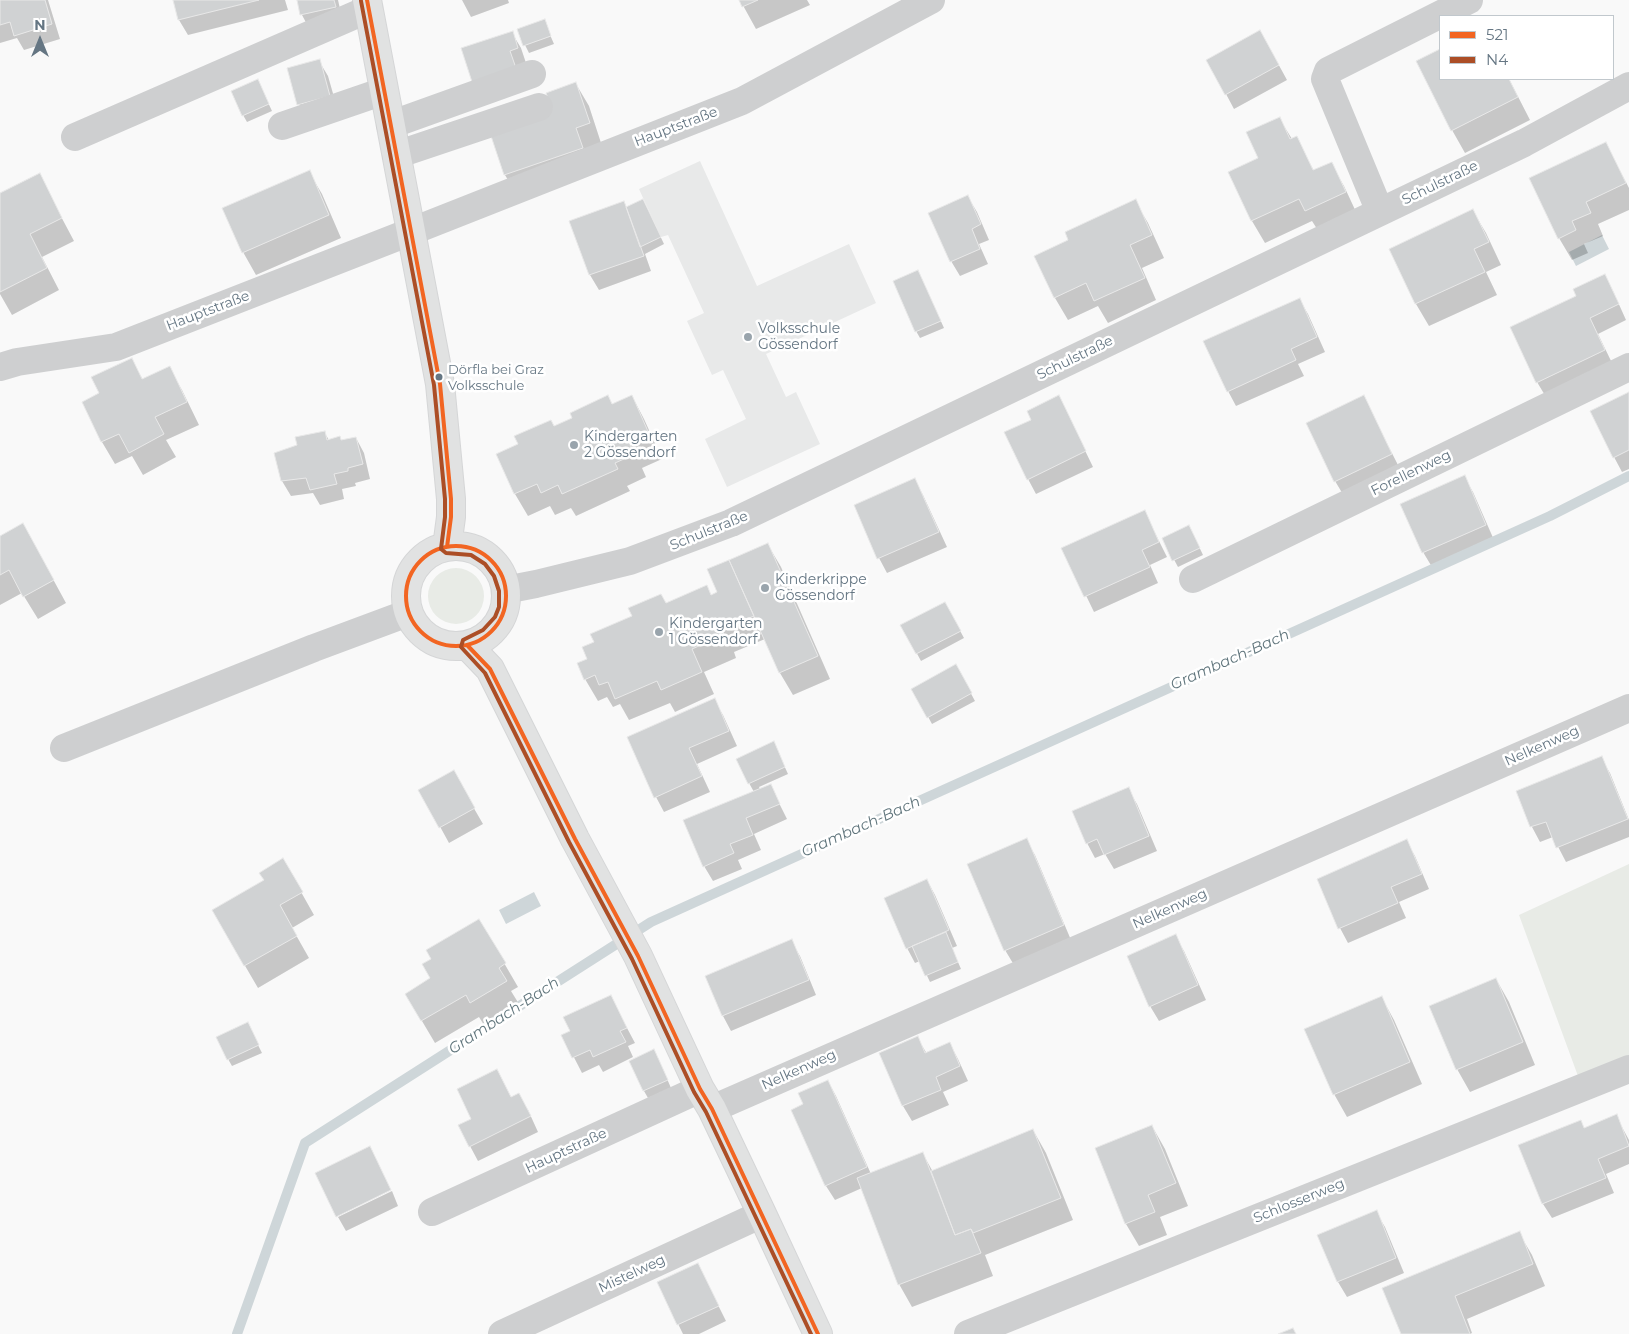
<!DOCTYPE html>
<html>
<head>
<meta charset="utf-8">
<style>
	body { margin:0 }
	#map { position:relative; width:1629px; height:1334px; overflow:hidden; background:#f9f9f9; font-family:Montserrat,sans-serif }
	canvas { display:block }
	.legend { position:absolute; left:1439px; top:15px; width:175px; height:65px; box-sizing:border-box; background:#fff; border:1px solid #c1c8cd; margin:0; padding:6px 9px; list-style:none; font-size:15px; color:#657683 }
	.legend li { display:flex; align-items:center; gap:10px; height:25px }
	.legend b { width:25px; border:1px solid #c1c8cd }
	.north { position:absolute; left:15px; top:15px; width:50px; height:50px; -webkit-text-stroke:4px #fff; paint-order:stroke; rotate:0deg; font-size:14px; font-weight:700; line-height:20px; text-align:center; color:#657683 }
	.north::after { content:''; display:block; margin:auto; width:18px; height:22px; background:#657683; clip-path:polygon(50% 0,100% 100%,50% 72%,0 100%) }
</style>
</head>
<body>
<div id="map">
<canvas width="1629" height="1334"></canvas>
<ul class="legend">
<li><b style="height:6px;background:#f26522"></b>521</li>
<li><b style="height:6px;background:#ac4e26"></b>N4</li>
</ul>
<div class="north">N</div>
</div>
<script>
const ctx = document.querySelector('canvas').getContext('2d');
ctx.lineJoin = 'round';
function paint(path, color) {
  ctx.fillStyle = color;
  ctx.fill(path, 'evenodd');
}
function toPath(rows) {
  const path = new Path2D();
  for (const r of rows) {
    if (r.length === 3) {
      path.moveTo(r[0] + r[2], r[1]);
      path.arc(r[0], r[1], r[2], 0, 2 * Math.PI);
      continue;
    }
    path.moveTo(r[0], r[1]);
    for (let i = 2; i < r.length; i += 2) path.lineTo(r[i], r[i + 1]);
  }
  return path;
}
function strokePath(path, color, width, dash) {
  ctx.strokeStyle = color;
  ctx.lineWidth = width;
  ctx.lineCap = dash ? 'butt' : 'round';
  ctx.setLineDash(dash || []);
  ctx.stroke(path);
}
function write(font, color, halo, rows, align = 'center') {
  ctx.font = font + ' Montserrat,sans-serif';
  ctx.lineWidth = 5;
  ctx.setLineDash([]);
  ctx.textBaseline = 'middle';
  ctx.strokeStyle = halo;
  ctx.fillStyle = color;
  for (const [text, x, y, turn = 0] of rows) {
    ctx.save();
    ctx.translate(x, y);
    ctx.rotate((+turn || 0) * Math.PI / 180);
    ctx.textAlign = isNaN(turn) ? turn : align;
    if (halo) ctx.strokeText(text, 0, 0);
    ctx.fillText(text, 0, 0);
    ctx.restore();
  }
}
paint(toPath([
	[700,161,757,286,849,244,876,303,766,354,786,397,796,392,820,444,727,487,705,439,746,419,723,370,712,375,687,321,704,313,668,235,661,237,639,189]
]), '#e8e9e9');
paint(toPath([
	[456,596,28],
	[1629,864,1629,1069,1582,1087,1519,915]
]), '#e8ebe6');
paint(toPath([
	[1602,235,1609,249,1576,266,1569,252],
	[534,892,541,906,506,924,499,910]
]), '#ced6d9');
paint(toPath([
	[0,0,48,0,60,39,24,50,17,38,0,43],
	[174,0,285,0,288,10,188,35,179,20],
	[298,0,338,0,343,22,310,30,302,15],
	[462,0,508,0,509,3,471,17],
	[740,0,807,0,810,5,756,29],
	[544,21,554,44,529,53,525,45],
	[512,33,521,48,526,63,483,99],
	[1269,47,1287,80,1234,109,1226,94],
	[1440,50,1440,79,1509,79,1530,120,1465,153,1452,130,1417,61],
	[319,61,328,76,338,111,307,119,299,104],
	[258,81,272,111,247,122,243,115],
	[576,84,589,106,602,146,518,197,505,175,491,131,553,110],
	[1279,118,1292,139,1296,137,1314,171,1331,164,1344,186,1357,214,1319,232,1312,221,1265,243,1252,221,1259,158],
	[1606,144,1629,188,1629,210,1598,224,1603,236,1584,244,1588,253,1572,260,1559,238],
	[309,172,322,194,341,238,256,275,243,252],
	[39,175,74,241,42,257,59,290,12,315,0,294,0,194],
	[968,197,977,212,989,240,979,244,988,264,960,276,951,261],
	[1135,201,1148,223,1164,258,1142,268,1156,300,1108,323,1098,306,1068,320,1055,298,1036,257,1070,241],
	[627,208,647,208,664,244,645,254,651,271,599,290,590,275,571,221],
	[1473,211,1486,233,1501,265,1486,272,1497,295,1429,326,1416,304,1390,249],
	[918,271,944,328,920,338,916,331],
	[1613,291,1626,320,1598,334,1613,365,1546,397,1537,382,1578,297],
	[1299,299,1308,314,1325,352,1298,364,1304,376,1236,406,1228,391],
	[132,360,143,380,169,368,182,390,199,425,166,440,176,457,143,475,132,456,115,464,102,442,83,402,101,394],
	[1629,394,1629,469,1622,472,1614,457],
	[632,396,644,419,662,459,642,468,646,477,627,486,630,491,576,516,571,508,555,515,550,506,528,516,515,494,498,454,554,428],
	[1363,396,1400,469,1344,496,1335,481],
	[1059,397,1093,467,1036,494,1028,479,1033,420],
	[324,432,329,440,340,438,342,441,356,438,364,453,370,479,355,483,356,486,342,489,344,499,320,505,313,493,291,496,282,481,298,446],
	[1464,477,1473,492,1494,540,1432,567,1423,552],
	[915,480,923,495,947,547,887,573,879,558],
	[1144,511,1167,557,1150,565,1158,583,1094,612,1063,548],
	[1193,534,1203,555,1178,567,1163,539],
	[0,538,36,548,66,603,38,619,22,593,0,605],
	[768,545,781,567,830,679,793,695,780,673,765,639,734,652,736,658,704,672,714,694,675,712,670,703,629,720,620,704,613,707,607,697,598,701,585,679,589,659,666,604,711,596,719,593],
	[945,603,964,638,921,661,902,626],
	[956,666,975,701,932,724,913,689],
	[714,700,723,715,737,746,697,764,710,792,664,812,656,797],
	[777,750,788,774,759,787,760,789,770,785,787,819,754,834,761,850,738,860,742,869,713,881,704,866,754,792,749,783],
	[1601,758,1610,773,1629,820,1629,837,1566,862,1553,837,1540,842,1532,827,1517,792],
	[453,772,483,824,449,843,420,790],
	[1128,789,1137,804,1157,851,1114,869,1105,854,1095,858,1087,843],
	[1026,840,1035,855,1071,940,1014,965,1005,950],
	[1406,841,1415,856,1429,889,1399,902,1406,918,1348,943,1340,928],
	[283,860,314,915,292,928,309,958,258,988,213,911,265,881],
	[927,880,935,895,957,946,952,948,961,969,930,982,920,961,915,963,907,948],
	[479,920,518,987,511,991,519,1004,484,1025,479,1017,435,1043,406,994,432,979,433,959],
	[1175,936,1184,951,1206,1000,1159,1021,1150,1006],
	[791,941,800,956,816,995,731,1031,723,1016],
	[1496,979,1509,1002,1535,1065,1470,1092,1457,1069],
	[610,996,635,1043,628,1046,633,1057,603,1072,599,1065,582,1073,563,1036,572,1032],
	[1382,998,1394,1020,1422,1084,1347,1117,1334,1094],
	[251,1031,262,1053,232,1066,228,1059],
	[917,1037,927,1054,950,1044,958,1059,968,1081,943,1092,949,1105,912,1121,903,1106,880,1053],
	[658,1058,671,1088,648,1098,644,1091],
	[828,1081,836,1096,871,1174,923,1154,933,1172,1033,1130,1046,1153,1073,1220,985,1255,993,1276,912,1307,899,1284,862,1188,835,1200,826,1186,792,1110,804,1105],
	[512,1099,528,1110,538,1132,478,1161,470,1146],
	[1616,1116,1629,1140,1629,1164,1606,1174,1614,1193,1552,1218,1543,1204,1580,1121,1585,1129],
	[1152,1126,1165,1149,1188,1206,1160,1217,1167,1235,1139,1246,1126,1224,1096,1148],
	[392,1191,398,1206,346,1231,338,1217],
	[1376,1212,1385,1227,1404,1273,1347,1297,1338,1282,1319,1235],
	[1519,1233,1532,1255,1545,1286,1467,1319,1472,1333,1470,1334,1402,1334],
	[698,1265,726,1321,699,1334,683,1334,658,1283]
]), '#0003');
strokePath(toPath([
	[237,1334,305,1143,651,922,1550,516,1629,476]
]), '#ced6d9', 10);
const building = toPath([
	[0,0,45,0,52,24,14,36,10,22,0,25,0,0],
	[173,0,259,0,178,20,173,0],
	[297,0,334,0,336,7,300,15,297,0],
	[739,0,758,0,742,7,739,0],
	[545,19,551,36,523,46,517,29,545,19],
	[1260,30,1279,65,1225,95,1206,60,1260,30],
	[513,31,518,48,510,51,517,71,473,85,461,48,513,31],
	[1440,49,1440,79,1509,79,1518,97,1451,131,1416,61,1440,49],
	[320,59,330,96,297,105,287,68,320,59],
	[258,79,269,104,242,116,231,91,258,79],
	[576,82,590,123,576,128,583,148,504,175,489,130,552,109,546,93,576,82],
	[1280,117,1290,139,1297,136,1313,170,1332,162,1346,192,1305,211,1299,199,1251,221,1228,172,1258,158,1246,132,1280,117],
	[1606,142,1626,183,1586,202,1591,213,1572,221,1576,230,1558,239,1529,178,1606,142],
	[310,170,329,215,242,253,222,208,310,170],
	[40,173,62,218,30,234,47,268,0,292,0,193,40,173],
	[968,195,981,224,972,229,980,249,950,262,928,213,968,195],
	[643,199,661,237,640,247,626,207,643,199],
	[1136,199,1152,235,1130,245,1145,278,1094,301,1086,283,1054,298,1034,256,1068,240,1065,232,1136,199],
	[624,201,644,256,589,275,569,221,624,201],
	[1473,209,1489,242,1474,249,1485,272,1415,304,1389,249,1473,209],
	[918,270,941,321,915,332,893,281,918,270],
	[1605,274,1619,304,1590,318,1605,350,1536,383,1510,327,1576,296,1573,289,1605,274],
	[1300,298,1317,337,1291,349,1296,360,1227,392,1203,341,1300,298],
	[132,358,142,379,170,366,187,402,155,417,164,434,129,453,119,434,101,442,82,402,99,393,91,377,132,358],
	[1629,392,1629,450,1613,458,1590,411,1629,392],
	[608,395,612,404,632,395,650,436,630,445,635,454,615,463,618,469,562,494,558,485,541,493,537,484,514,494,496,454,518,444,514,436,551,420,554,426,572,418,570,413,608,395],
	[1059,395,1086,451,1027,480,1004,432,1031,420,1027,411,1059,395],
	[1364,395,1392,454,1334,482,1306,423,1364,395],
	[325,431,327,440,340,436,341,440,356,437,363,464,348,468,348,471,334,474,337,484,310,490,306,478,281,481,274,453,297,445,295,437,325,431],
	[1465,475,1486,525,1422,553,1400,504,1465,475],
	[915,478,939,532,877,559,854,505,915,478],
	[1145,510,1159,542,1142,550,1150,567,1084,597,1061,548,1145,510],
	[23,523,54,580,23,597,9,570,0,575,0,536,23,523],
	[1189,525,1200,548,1172,561,1162,538,1189,525],
	[768,543,818,656,779,673,729,560,768,543],
	[729,560,754,616,722,629,724,635,692,649,702,672,661,690,657,681,615,699,608,682,599,685,595,675,584,680,577,663,587,659,582,647,594,642,590,634,632,616,628,608,661,594,666,603,707,585,711,595,717,592,707,569,729,560],
	[945,602,961,631,916,654,900,625,945,602],
	[956,664,972,693,927,718,911,689,956,664],
	[715,698,729,731,689,748,702,776,654,798,627,737,715,698],
	[774,741,785,767,748,784,736,759,774,741],
	[1602,756,1628,819,1556,848,1546,822,1530,827,1516,791,1602,756],
	[454,770,475,808,439,828,418,790,454,770],
	[771,784,780,804,746,818,753,835,730,844,734,853,703,867,683,820,771,784],
	[1129,787,1149,836,1104,855,1097,839,1086,844,1072,811,1129,787],
	[1027,838,1064,925,1004,951,967,864,1027,838],
	[1407,839,1422,874,1391,887,1398,903,1338,929,1317,879,1407,839],
	[283,858,303,892,280,905,297,936,244,966,212,910,264,880,259,873,283,858],
	[927,879,949,930,906,949,884,898,927,879],
	[479,919,506,963,499,968,507,981,470,1003,466,995,421,1021,405,994,430,978,422,964,431,959,426,950,479,919],
	[946,932,958,962,925,976,912,946,946,932],
	[1176,934,1198,985,1149,1007,1127,956,1176,934],
	[792,939,809,980,722,1016,705,976,792,939],
	[1496,978,1523,1042,1456,1070,1429,1006,1496,978],
	[611,995,627,1028,620,1031,626,1042,593,1057,590,1050,572,1058,561,1035,570,1031,563,1017,611,995],
	[1382,996,1410,1062,1333,1095,1304,1029,1382,996],
	[248,1022,259,1045,227,1060,216,1037,248,1022],
	[918,1036,925,1053,950,1042,960,1066,936,1077,941,1090,902,1106,879,1053,918,1036],
	[654,1049,668,1080,643,1091,629,1061,654,1049],
	[497,1069,511,1097,519,1093,531,1116,469,1147,458,1125,471,1119,457,1089,497,1069],
	[828,1080,867,1167,825,1186,791,1110,803,1104,798,1093,828,1080],
	[1617,1114,1629,1146,1598,1159,1606,1178,1542,1204,1518,1145,1581,1120,1584,1128,1617,1114],
	[1152,1125,1176,1183,1148,1195,1155,1212,1125,1224,1095,1148,1152,1125],
	[1033,1129,1061,1198,973,1233,971,1229,955,1235,931,1171,1033,1129],
	[370,1146,391,1190,336,1217,315,1173,370,1146],
	[923,1152,955,1235,971,1229,981,1253,898,1285,857,1178,923,1152],
	[1377,1210,1396,1258,1337,1282,1317,1235,1377,1210],
	[1520,1231,1533,1264,1455,1296,1470,1334,1401,1334,1382,1288,1520,1231],
	[698,1263,719,1306,677,1325,657,1282,698,1263],
	[1293,1328,1296,1334,1278,1334,1293,1328]
]);
paint(building, '#d0d2d3');
strokePath(building, '#e8e8e8', 1);
const major = toPath([
	[367,0,440,384,451,499,451,517,447,547],
	[456,596,50],
	[467,645,490,669,575,839,638,956,700,1089,712,1109,762,1214,818,1334]
]);
strokePath(major, '#d5d6d7', 30);
strokePath(toPath([
	[390,125,532,74],
	[282,126,384,91],
	[75,137,369,9],
	[396,155,539,107],
	[1380,212,1325,79,1328,71,1469,0],
	[0,367,17,362,116,347,410,232,742,101,931,0],
	[1193,579,1629,367],
	[505,590,536,584,630,561,731,523,1524,143,1629,86],
	[64,748,314,648,408,613],
	[712,1109,1629,708],
	[432,1212,700,1089],
	[502,1334,762,1214],
	[968,1334,1629,1069]
]), '#cecfd0', 28);
strokePath(major, '#e1e2e2', 28);
strokePath(toPath([
	[367,0,440,384,451,499,451,517,447,547],
	[456,596,50],
	[467,645,490,669,575,839,638,956,700,1089,712,1109,818,1334]
]), '#f26522', 4);
strokePath(toPath([
	[361,1,434,385,445,499,445,517,441,549,446,553,471,555,485,564,494,576,499,591,499,607,495,617,483,630,463,640,461,647,485,673,569,842,632,959,694,1092,706,1112,811,1334]
]), '#ac4e26', 4);
for (const [x, y, r, color] of [
	[748,337,5,"#99a4ac"],
	[439,377,4.5,"#657683"],
	[574,445,5,"#99a4ac"],
	[765,588,5,"#99a4ac"],
	[659,632,5,"#99a4ac"]
]) {
  const dot = new Path2D();
  dot.arc(x, y, r, 0, 2 * Math.PI);
  ctx.fillStyle = color;
  ctx.fill(dot);
  strokePath(dot, '#fff', 2);
}
write('13px', '#657683', '#fff', [
	["Dörfla bei Graz",448,370],
	["Volksschule",448,386]
], 'left');
write('14px', '#657683', '#fff', [
	["Hauptstraße",676,127,-21],
	["Schulstraße",1440,183,-26],
	["Hauptstraße",208,311,-21],
	["Schulstraße",1075,358,-26],
	["Forellenweg",1411,473,-26],
	["Schulstraße",709,531,-22],
	["Nelkenweg",1542,746,-24],
	["Nelkenweg",1170,909,-24],
	["Nelkenweg",799,1070,-24],
	["Hauptstraße",566,1151,-25],
	["Schlosserweg",1299,1201,-22],
	["Mistelweg",632,1274,-25]
]);
write('14px', '#657683', '#fff', [
	["Volksschule",758,329],
	["Gössendorf",758,345],
	["Kindergarten",584,437],
	["2 Gössendorf",584,453],
	["Kinderkrippe",775,580],
	["Gössendorf",775,596],
	["Kindergarten",669,624],
	["1 Gössendorf",669,640]
], 'left');
write('italic 15px', '#60757c', '#fff', [
	["Grambach-Bach",1230,660,-24],
	["Grambach-Bach",861,827,-24],
	["Grambach-Bach",504,1016,-33]
]);
</script>
</body>
</html>
